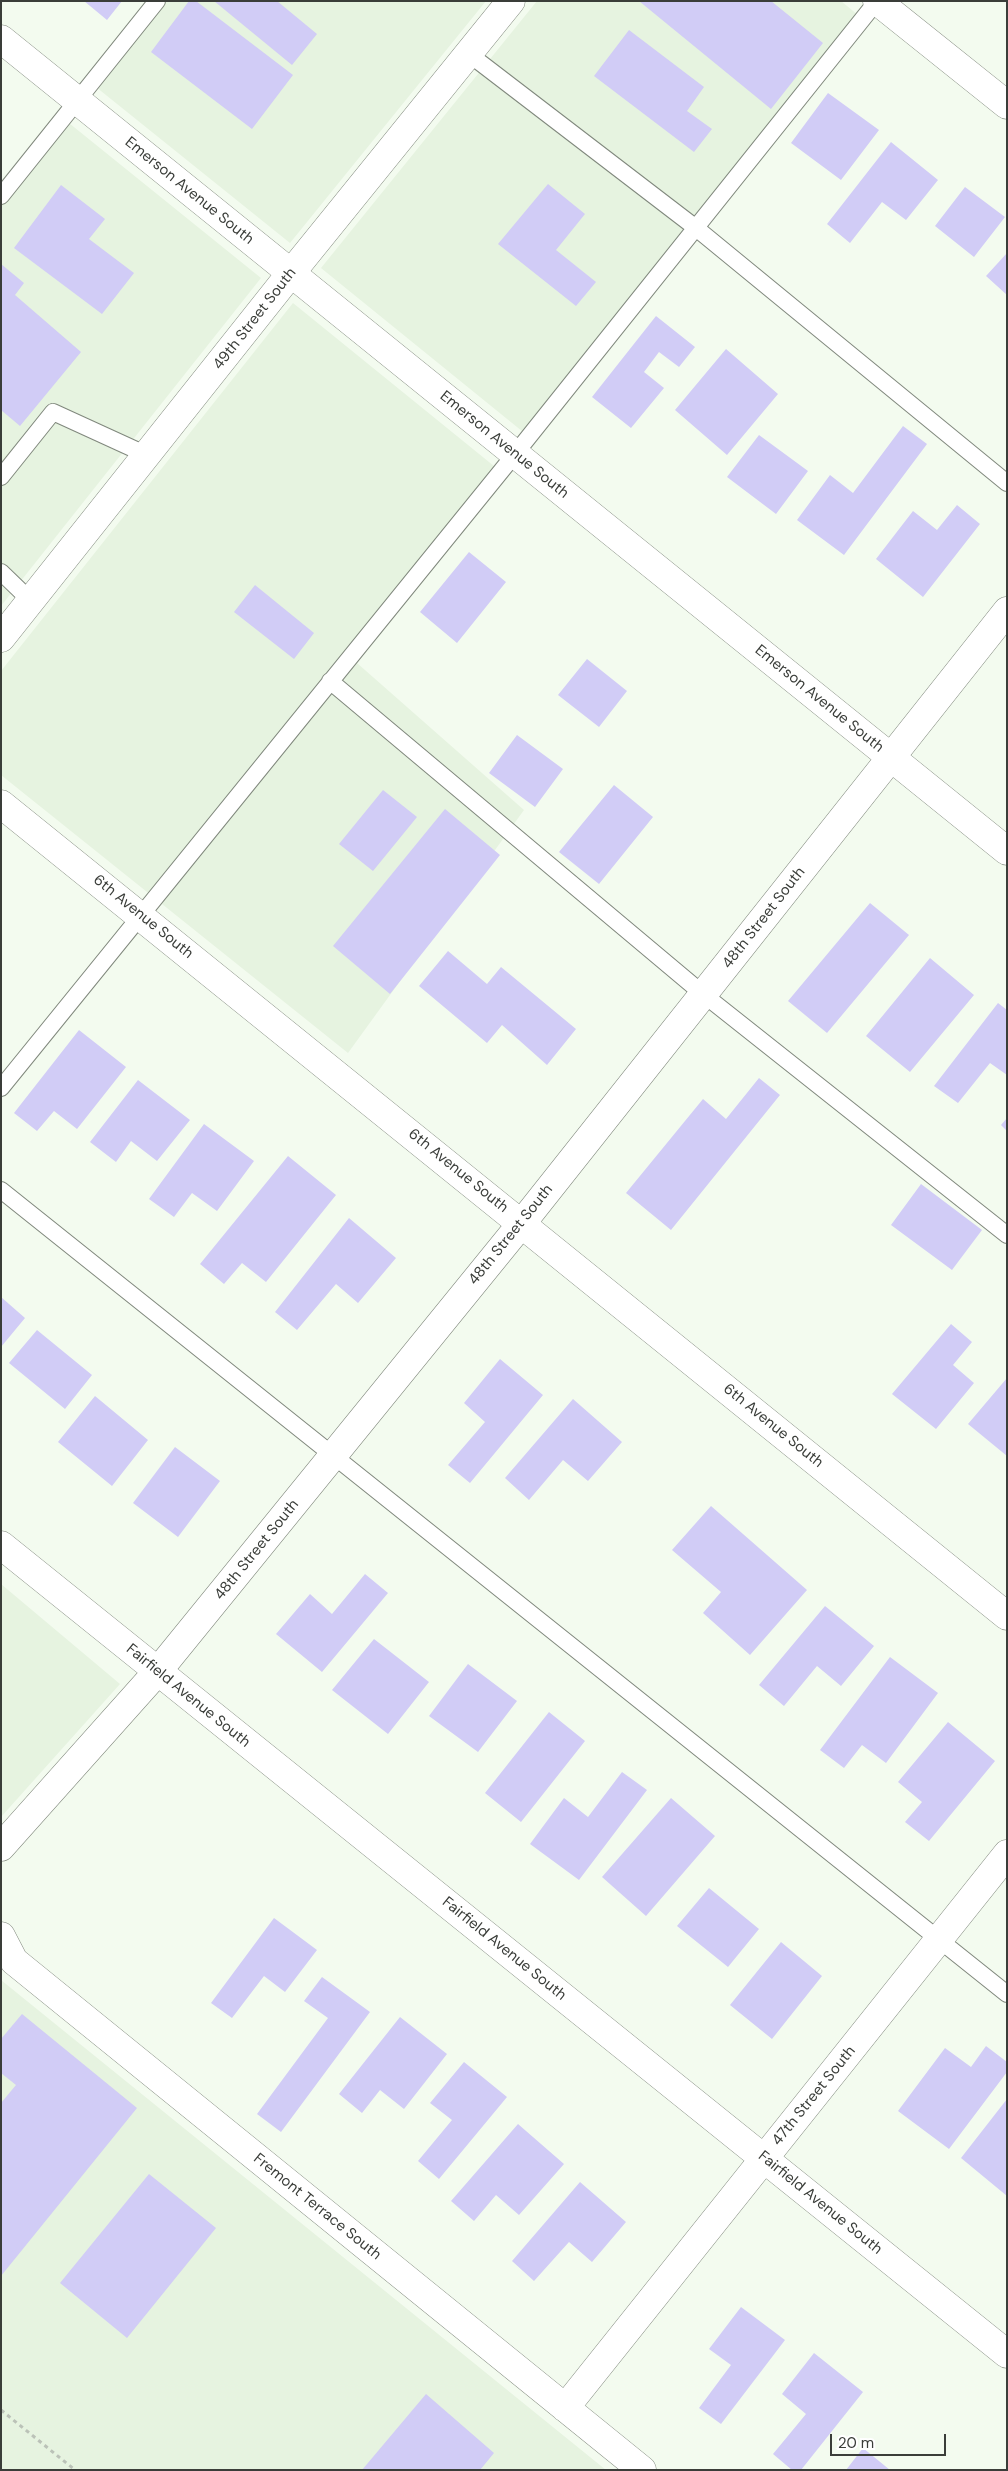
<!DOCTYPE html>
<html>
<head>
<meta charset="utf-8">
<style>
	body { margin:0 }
	#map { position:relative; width:1008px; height:2471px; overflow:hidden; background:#f3fbef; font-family:"DM Sans",sans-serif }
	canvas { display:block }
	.frame { position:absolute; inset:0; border:2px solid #3a3d39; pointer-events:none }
	.scale { position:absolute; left:830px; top:2434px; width:116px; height:22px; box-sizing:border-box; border:2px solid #3a3d39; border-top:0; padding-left:6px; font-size:15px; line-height:18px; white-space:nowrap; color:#3a3d39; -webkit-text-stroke:4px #fff; paint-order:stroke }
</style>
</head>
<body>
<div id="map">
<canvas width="1008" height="2471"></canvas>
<div class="frame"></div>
<div class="scale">20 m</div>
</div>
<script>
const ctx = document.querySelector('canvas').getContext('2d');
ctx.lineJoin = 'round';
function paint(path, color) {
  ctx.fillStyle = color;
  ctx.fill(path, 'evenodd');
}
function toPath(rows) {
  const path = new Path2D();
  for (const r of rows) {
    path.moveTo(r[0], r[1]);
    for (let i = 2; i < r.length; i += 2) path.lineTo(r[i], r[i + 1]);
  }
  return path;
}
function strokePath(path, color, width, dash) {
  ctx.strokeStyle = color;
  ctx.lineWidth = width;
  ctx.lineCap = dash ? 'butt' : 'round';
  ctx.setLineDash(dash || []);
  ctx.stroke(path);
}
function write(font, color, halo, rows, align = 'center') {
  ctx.font = font + ' "DM Sans",sans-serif';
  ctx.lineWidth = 4.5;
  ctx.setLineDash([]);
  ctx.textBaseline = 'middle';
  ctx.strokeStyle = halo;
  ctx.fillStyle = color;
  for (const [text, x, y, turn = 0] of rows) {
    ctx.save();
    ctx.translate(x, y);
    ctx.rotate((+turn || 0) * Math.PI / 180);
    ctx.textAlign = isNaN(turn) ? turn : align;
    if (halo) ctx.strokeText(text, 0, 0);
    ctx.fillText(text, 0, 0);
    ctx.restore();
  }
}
paint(toPath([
	[151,1,486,1,290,243,91,83],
	[537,1,841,1,864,20,533,440,321,268],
	[64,119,261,278,1,606,1,203],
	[293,303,505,475,357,663,524,810,348,1053,1,775,1,671],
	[1,1584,120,1684,1,1817],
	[1,1980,606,2470,1,2470]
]), '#e6f3e0');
paint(toPath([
	[84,1,122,1,107,20],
	[189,1,196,1,293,75,252,129,151,52],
	[214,1,277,1,317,34,292,65],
	[639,1,771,1,823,43,771,109],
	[629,30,704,87,687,111,712,129,694,152,594,76],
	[828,93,879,130,841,180,791,143],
	[891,142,938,180,906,220,882,202,850,243,827,224],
	[548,184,585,214,556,250,596,282,576,306,498,244],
	[61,185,105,219,89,239,134,273,102,314,14,248],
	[965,187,1005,217,974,257,935,226],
	[1007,253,1007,295,986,276],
	[1,264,24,283,15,295,81,352,20,426,1,410],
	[656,316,695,347,679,367,659,352,644,372,664,388,631,428,592,397],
	[726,349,778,394,727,455,675,410],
	[903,426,927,444,844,555,797,520,830,475,853,493],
	[759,435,808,471,776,514,727,477],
	[957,505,980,524,923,597,876,559,913,511,937,530],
	[469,552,506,582,457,643,420,612],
	[255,585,314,633,294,659,234,612],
	[587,659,627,691,599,727,558,695],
	[517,735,563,769,535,807,489,773],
	[614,785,653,817,599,884,559,852],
	[383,790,417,817,373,871,339,844],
	[445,809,500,855,390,994,333,946],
	[870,903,909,935,827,1033,788,1001],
	[448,951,487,984,501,967,576,1029,547,1065,502,1025,487,1043,419,986],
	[930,958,974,995,910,1072,866,1036],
	[998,1003,1007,1010,1007,1075,990,1063,958,1103,934,1086],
	[79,1030,126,1067,77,1129,54,1111,37,1131,14,1113],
	[759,1078,780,1095,671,1230,626,1193,703,1099,726,1119],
	[138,1080,190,1120,157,1161,131,1141,116,1162,90,1142],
	[1007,1118,1007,1131,1001,1125],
	[204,1124,254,1161,217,1211,192,1193,174,1217,149,1199],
	[288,1156,336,1195,266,1282,242,1263,224,1284,200,1264],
	[921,1184,982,1230,952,1270,891,1225],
	[349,1218,396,1258,358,1303,336,1284,297,1330,275,1312],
	[1,1297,25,1318,1,1347],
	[951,1324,972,1342,953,1365,974,1383,936,1429,892,1394],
	[37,1330,92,1375,65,1409,9,1363],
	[500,1359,543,1395,470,1483,448,1465,485,1422,464,1403],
	[1007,1378,1007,1456,968,1424],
	[95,1396,148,1440,112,1486,58,1442],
	[573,1399,622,1442,588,1481,563,1460,529,1500,505,1478],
	[175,1447,220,1481,178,1537,133,1503],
	[711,1506,807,1590,750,1655,703,1613,721,1592,672,1550],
	[365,1574,388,1593,322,1672,276,1634,310,1594,332,1614],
	[825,1606,874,1646,841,1686,817,1666,784,1706,759,1685],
	[374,1639,429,1682,388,1734,332,1690],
	[890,1657,938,1693,886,1763,862,1745,844,1768,820,1750],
	[468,1664,517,1701,478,1752,429,1716],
	[549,1712,585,1741,521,1822,485,1793],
	[948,1722,995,1761,929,1841,905,1822,922,1802,898,1782],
	[622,1772,647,1790,579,1880,530,1844,564,1798,588,1817],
	[671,1798,715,1836,646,1916,602,1877],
	[709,1888,759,1929,728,1967,677,1926],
	[274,1918,317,1950,285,1992,264,1976,232,2018,211,2003],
	[781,1942,822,1976,772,2039,730,2005],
	[322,1977,370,2012,281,2132,257,2114,328,2018,304,2001],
	[22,2014,137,2108,1,2276,1,2103,16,2085,1,2073,1,2039],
	[400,2017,447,2054,404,2109,380,2090,362,2113,339,2094],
	[986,2046,1007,2062,1007,2072,949,2149,898,2111,945,2048,971,2067],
	[464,2062,507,2097,439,2179,418,2161,452,2120,430,2103],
	[1007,2099,1007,2196,961,2158],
	[518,2124,564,2164,519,2215,496,2195,474,2221,451,2201],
	[149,2174,216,2228,127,2338,60,2283],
	[580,2182,626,2222,592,2262,569,2242,534,2281,512,2261],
	[741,2307,785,2340,721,2424,699,2408,731,2365,709,2349],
	[814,2353,863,2392,801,2470,792,2470,773,2454,806,2414,782,2394],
	[426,2394,494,2453,480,2470,362,2470],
	[863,2448,890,2470,846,2470]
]), '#d1ccf6');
const service = toPath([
	[469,54,696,228,1007,483],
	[1,196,157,1],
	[1,477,53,412,147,455],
	[1,572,31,601],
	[330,681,703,994,1007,1235],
	[1,1088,515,454,877,1],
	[1,1190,1007,1994]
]);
const minor = toPath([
	[1,39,1007,851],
	[1,804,1007,1616],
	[1,1545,1007,2354],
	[1,1847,158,1671,522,1223,1007,611],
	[1,1936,14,1961,642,2470],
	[565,2408,1007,1854]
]);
const tertiary = toPath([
	[877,1,1007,105]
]);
const secondary = toPath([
	[1,638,291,273,511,1]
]);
strokePath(service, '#80887d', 18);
strokePath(minor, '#80887d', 29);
strokePath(tertiary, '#80887d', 29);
strokePath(secondary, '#80887d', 29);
strokePath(toPath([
	[1,2410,75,2470]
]), '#bbc2b8', 3, [4, 4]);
strokePath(service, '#fff', 16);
strokePath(minor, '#fff', 28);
strokePath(tertiary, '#fff', 28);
strokePath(secondary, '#fff', 28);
write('15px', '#3a3d39', '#fff', [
	["Emerson Avenue South",189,191,39],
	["49th Street South",255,319,-52],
	["Emerson Avenue South",504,445,39],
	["Emerson Avenue South",819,699,39],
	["6th Avenue South",143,917,39],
	["48th Street South",764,918,-52],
	["6th Avenue South",458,1171,39],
	["48th Street South",511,1235,-51],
	["6th Avenue South",773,1426,39],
	["48th Street South",257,1550,-51],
	["Fairfield Avenue South",188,1696,39],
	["Fairfield Avenue South",504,1949,39],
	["47th Street South",814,2096,-51],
	["Fairfield Avenue South",820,2203,39],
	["Fremont Terrace South",317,2207,39]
]);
</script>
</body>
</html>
